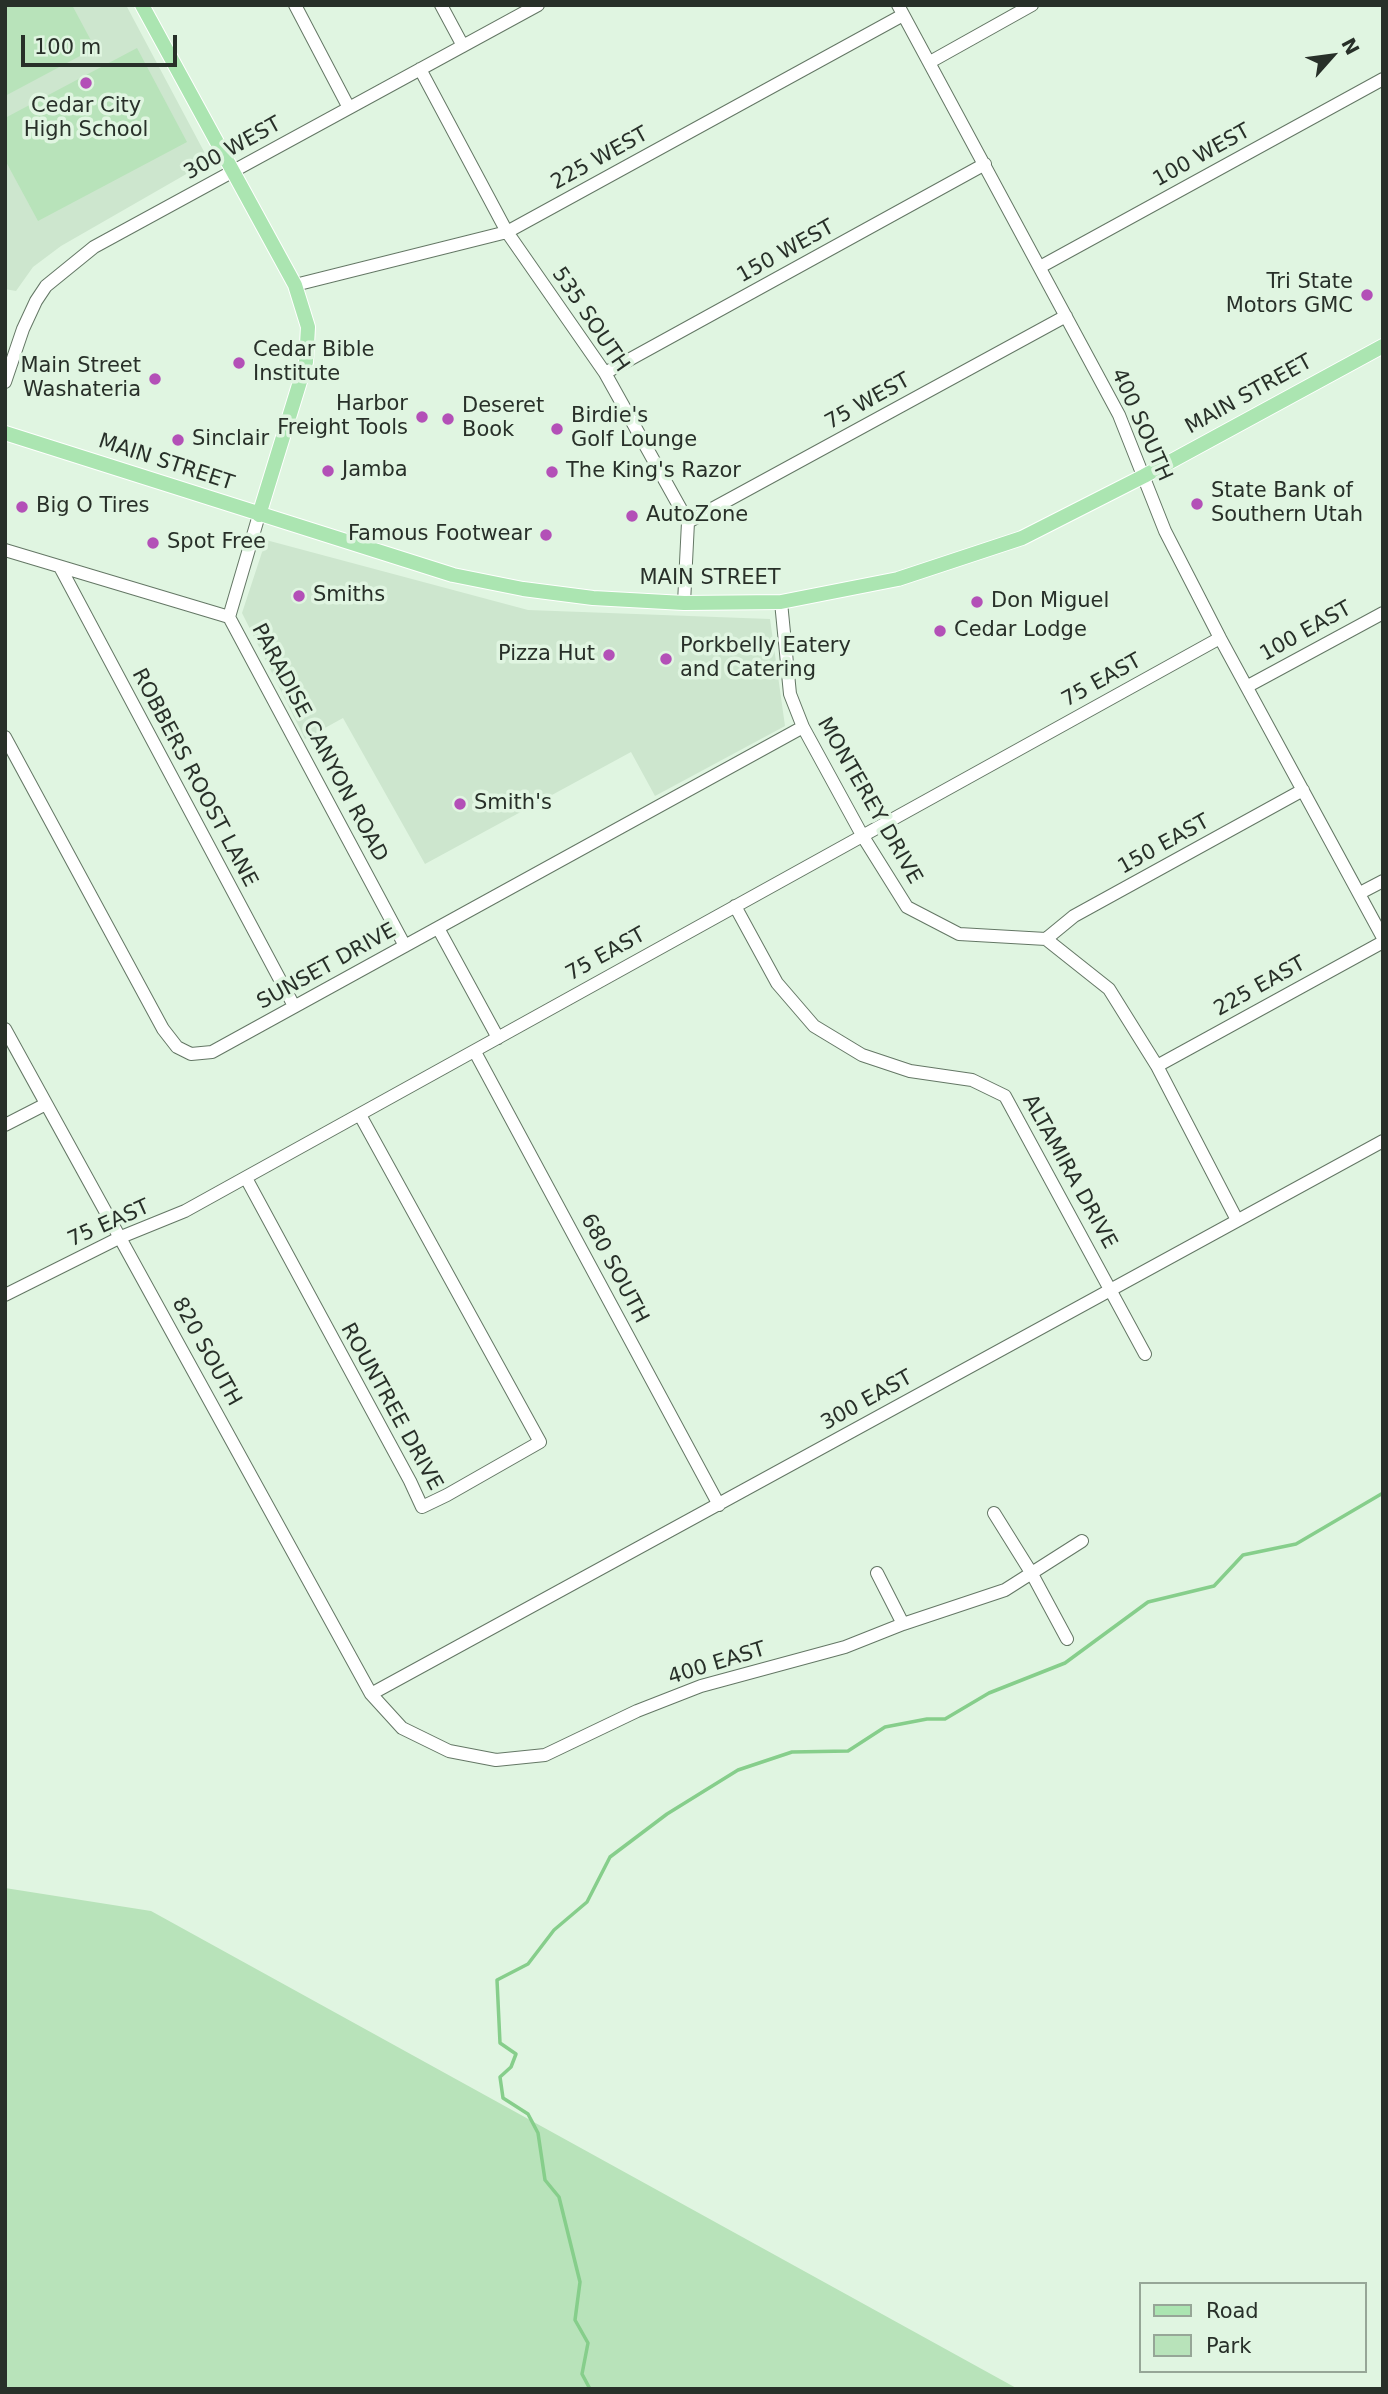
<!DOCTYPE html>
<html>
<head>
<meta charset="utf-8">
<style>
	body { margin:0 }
	#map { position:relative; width:1388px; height:2394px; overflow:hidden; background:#e0f5e1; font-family:"DejaVu Sans",sans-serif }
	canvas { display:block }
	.frame { position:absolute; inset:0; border:7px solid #283029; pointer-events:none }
	.legend { position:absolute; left:1139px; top:2282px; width:228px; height:91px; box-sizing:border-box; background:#e0f5e1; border:2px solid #96a697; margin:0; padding:9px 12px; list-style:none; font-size:21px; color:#283029 }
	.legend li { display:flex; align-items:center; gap:14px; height:35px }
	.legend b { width:35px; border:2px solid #96a697 }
	.north { position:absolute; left:1297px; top:21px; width:70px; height:70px; -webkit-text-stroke:5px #e0f5e1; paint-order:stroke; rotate:62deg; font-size:19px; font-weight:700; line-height:28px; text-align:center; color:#283029 }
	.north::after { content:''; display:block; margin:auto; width:24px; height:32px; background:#283029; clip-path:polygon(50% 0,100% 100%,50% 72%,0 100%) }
	.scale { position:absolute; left:21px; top:35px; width:156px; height:32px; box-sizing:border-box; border:4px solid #283029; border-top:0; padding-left:9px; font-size:21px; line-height:24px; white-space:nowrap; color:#283029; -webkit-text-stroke:5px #e0f5e1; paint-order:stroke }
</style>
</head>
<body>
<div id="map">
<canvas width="1388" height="2394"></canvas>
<div class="frame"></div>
<ul class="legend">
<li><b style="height:9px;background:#abe5b1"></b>Road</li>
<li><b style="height:19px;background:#b8e3ba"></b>Park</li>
</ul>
<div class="north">N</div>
<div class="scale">100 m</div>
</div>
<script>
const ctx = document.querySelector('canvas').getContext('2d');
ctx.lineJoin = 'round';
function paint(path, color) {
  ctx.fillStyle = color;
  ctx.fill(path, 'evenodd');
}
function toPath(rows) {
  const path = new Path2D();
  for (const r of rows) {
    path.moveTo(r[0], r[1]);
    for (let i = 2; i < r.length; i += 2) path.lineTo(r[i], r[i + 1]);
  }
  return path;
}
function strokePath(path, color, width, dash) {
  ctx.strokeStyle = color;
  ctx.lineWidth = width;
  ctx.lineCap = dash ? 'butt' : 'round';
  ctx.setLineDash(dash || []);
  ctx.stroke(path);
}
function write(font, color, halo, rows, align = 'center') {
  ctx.font = font + ' "DejaVu Sans",sans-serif';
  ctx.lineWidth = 7;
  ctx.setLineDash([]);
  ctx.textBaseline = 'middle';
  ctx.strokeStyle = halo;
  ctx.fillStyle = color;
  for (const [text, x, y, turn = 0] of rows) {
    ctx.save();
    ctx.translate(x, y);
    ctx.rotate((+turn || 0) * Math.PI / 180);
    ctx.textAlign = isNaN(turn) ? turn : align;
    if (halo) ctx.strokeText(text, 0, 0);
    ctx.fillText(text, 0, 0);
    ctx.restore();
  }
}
paint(toPath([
	[5,5,126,5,209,161,61,246,33,267,16,291,5,289],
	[266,540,528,610,770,619,785,726,655,796,631,752,425,864,343,718,305,739,242,613]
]), '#cde6ce');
paint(toPath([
	[5,5,72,5,95,48,5,96],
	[137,48,187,142,38,221,5,160,5,118],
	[5,1888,151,1911,1018,2389,5,2389]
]), '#b8e3ba');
strokePath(toPath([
	[590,2389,582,2374,588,2343,575,2320,580,2282,559,2197,545,2180,538,2133,528,2114,503,2098,500,2077,511,2067,516,2054,500,2043,497,1980,528,1964,554,1930,587,1902,610,1857,667,1814,738,1770,792,1752,848,1751,885,1727,927,1719,945,1719,989,1693,1065,1663,1148,1602,1214,1586,1243,1555,1296,1544,1383,1493]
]), '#86ce8b', 3.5);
const minor = toPath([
	[295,5,349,108],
	[441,5,463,46],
	[898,5,1119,415,1165,531,1220,638,1383,938],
	[930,62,1032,5],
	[420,69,507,232,605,373,688,522,684,603],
	[1040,267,1383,79],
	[295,285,507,232,903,15],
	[605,373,985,164],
	[5,382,23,329,36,301,46,286,94,247,538,5],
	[688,522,1066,316],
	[5,550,229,617,405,946],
	[60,567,294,1006],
	[781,602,790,694,803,727,862,835,907,907,959,934,1046,939,1109,989,1157,1066,1237,1220],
	[229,617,259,515],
	[1248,686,1383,613],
	[5,737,163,1029,177,1047,191,1054,212,1052,803,727],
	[1360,893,1383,881],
	[735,906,777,983,814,1026,862,1055,910,1071,972,1080,1005,1096,1145,1354],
	[438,928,498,1038],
	[1046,939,1074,916,1303,790],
	[5,1029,371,1694,402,1728,449,1751,496,1760,545,1755,637,1711,701,1686,845,1647,903,1624,1005,1590,1082,1541],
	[475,1052,719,1505],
	[1157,1066,1383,942],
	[5,1125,46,1104],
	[246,1178,410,1481,422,1507,447,1495,540,1442,360,1115],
	[5,1295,121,1237,185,1211,1220,638],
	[994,1513,1032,1574,1067,1639],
	[877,1573,903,1624],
	[371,1694,1383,1141]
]);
const major = toPath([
	[142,5,295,285,308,327,306,362,259,515],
	[5,433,453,575,523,589,593,598,684,603,781,602,898,579,1022,538,1144,476,1383,346]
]);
strokePath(minor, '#647765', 14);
strokePath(major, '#fff', 16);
strokePath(minor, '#fff', 12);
strokePath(major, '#abe5b1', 14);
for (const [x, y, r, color] of [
	[86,83,7,"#b350b7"],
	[1367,295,7,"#b350b7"],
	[239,363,7,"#b350b7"],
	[155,379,7,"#b350b7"],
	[422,417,7,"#b350b7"],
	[448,419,7,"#b350b7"],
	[557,429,7,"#b350b7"],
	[178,440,7,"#b350b7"],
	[328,471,7,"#b350b7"],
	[552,472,7,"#b350b7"],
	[1197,504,7,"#b350b7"],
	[22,507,7,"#b350b7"],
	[632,516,7,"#b350b7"],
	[546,535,7,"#b350b7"],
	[153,543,7,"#b350b7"],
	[299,596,7,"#b350b7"],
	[977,602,7,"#b350b7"],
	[940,631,7,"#b350b7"],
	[609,655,7,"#b350b7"],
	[666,659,7,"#b350b7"],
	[460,804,7,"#b350b7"]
]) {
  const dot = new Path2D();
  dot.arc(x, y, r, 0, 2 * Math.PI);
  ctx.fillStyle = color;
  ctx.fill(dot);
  strokePath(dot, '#e0f5e1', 2.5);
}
write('21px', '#283029', '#e0f5e1', [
	["Cedar City",86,107,"center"],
	["High School",86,131,"center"],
	["Tri State",1353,283,"right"],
	["Motors GMC",1353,307,"right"],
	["Cedar Bible",253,351],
	["Institute",253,375],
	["Main Street",141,367,"right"],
	["Washateria",141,391,"right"],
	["Harbor",408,405,"right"],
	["Freight Tools",408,429,"right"],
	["Deseret",462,407],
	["Book",462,431],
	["Birdie's",571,417],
	["Golf Lounge",571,441],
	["Sinclair",192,440],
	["Jamba",342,471],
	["The King's Razor",566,472],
	["State Bank of",1211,492],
	["Southern Utah",1211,516],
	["Big O Tires",36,507],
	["AutoZone",646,516],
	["Famous Footwear",532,535,"right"],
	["Spot Free",167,543],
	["Smiths",313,596],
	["Don Miguel",991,602],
	["Cedar Lodge",954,631],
	["Porkbelly Eatery",680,647],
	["and Catering",680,671],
	["Pizza Hut",595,655,"right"],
	["Smith's",474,804]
], 'left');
write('21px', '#283029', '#e0f5e1', [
	["300 WEST",233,149,-29],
	["100 WEST",1202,156,-29],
	["225 WEST",600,159,-29],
	["150 WEST",786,252,-29],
	["535 SOUTH",590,320,56],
	["MAIN STREET",1249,395,-29],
	["75 WEST",868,402,-29],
	["400 SOUTH",1141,425,66],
	["MAIN STREET",166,463,18],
	["MAIN STREET",710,579],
	["100 EAST",1306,632,-29],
	["75 EAST",1102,681,-29],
	["PARADISE CANYON ROAD",319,743,62],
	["ROBBERS ROOST LANE",194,778,62],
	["MONTEREY DRIVE",869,801,60],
	["150 EAST",1164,845,-29],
	["75 EAST",606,955,-29],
	["SUNSET DRIVE",327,967,-29],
	["225 EAST",1260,987,-29],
	["ALTAMIRA DRIVE",1069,1172,61],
	["75 EAST",109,1224,-24],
	["680 SOUTH",614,1269,62],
	["820 SOUTH",206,1352,61],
	["300 EAST",867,1401,-29],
	["ROUNTREE DRIVE",391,1407,61],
	["400 EAST",717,1664,-17]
]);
</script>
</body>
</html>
